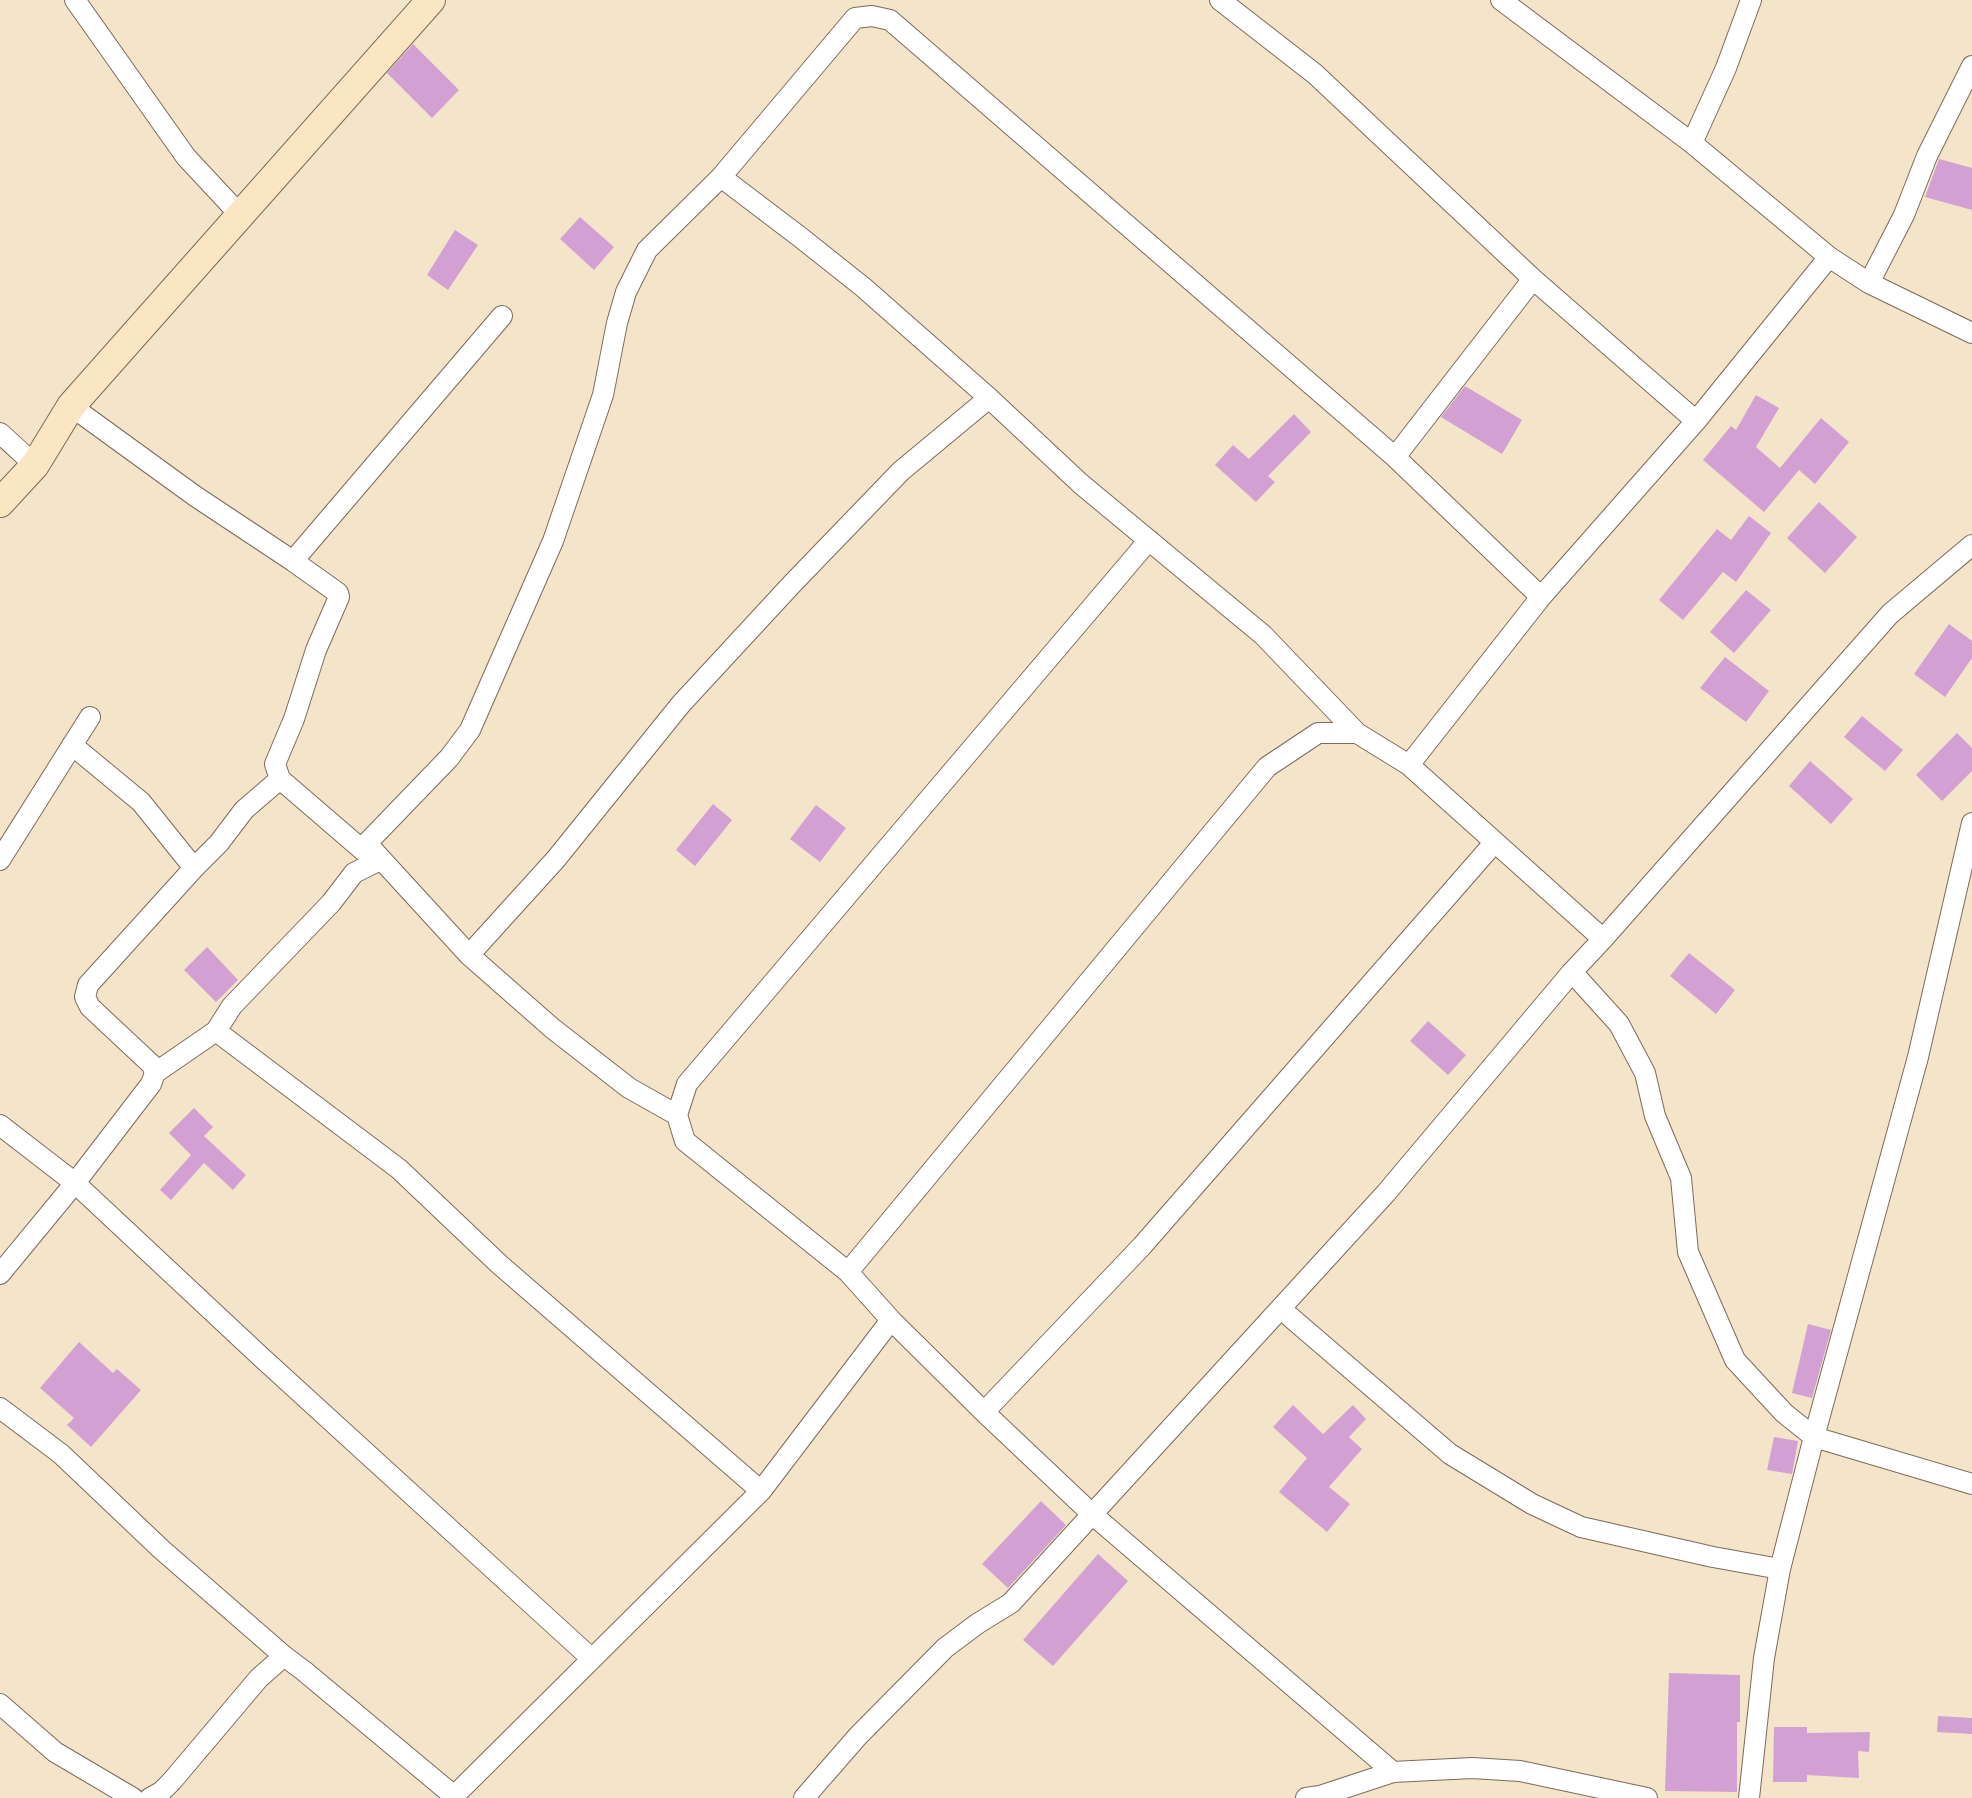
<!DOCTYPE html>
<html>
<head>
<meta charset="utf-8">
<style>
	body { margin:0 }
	canvas { display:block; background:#f4e4ca }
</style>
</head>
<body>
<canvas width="1972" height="1798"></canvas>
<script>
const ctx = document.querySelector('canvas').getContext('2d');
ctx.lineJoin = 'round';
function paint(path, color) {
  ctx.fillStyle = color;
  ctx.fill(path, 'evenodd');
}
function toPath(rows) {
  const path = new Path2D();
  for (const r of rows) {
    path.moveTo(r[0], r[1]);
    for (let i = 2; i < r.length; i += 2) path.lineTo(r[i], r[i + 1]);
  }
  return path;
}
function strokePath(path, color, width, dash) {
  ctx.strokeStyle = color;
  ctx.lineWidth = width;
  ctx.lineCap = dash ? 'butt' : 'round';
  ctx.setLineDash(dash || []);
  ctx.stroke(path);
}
paint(toPath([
	[413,44,459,90,432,118,387,73],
	[1939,159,1972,168,1972,210,1925,197],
	[580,217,614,247,594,270,560,239],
	[455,230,478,245,448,290,427,275],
	[1465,386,1522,420,1502,454,1441,417],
	[1756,395,1779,408,1756,447,1780,468,1821,418,1849,442,1815,484,1799,470,1764,512,1703,460,1731,426,1736,430],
	[1294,414,1311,432,1268,476,1275,482,1256,502,1215,465,1233,445,1249,459],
	[1819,502,1857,537,1825,573,1787,538],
	[1749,516,1771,533,1736,582,1723,572,1683,620,1659,600,1717,529,1731,540],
	[1746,590,1771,610,1734,653,1710,632],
	[1949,624,1972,641,1972,658,1945,697,1914,674],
	[1725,657,1769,691,1746,722,1700,688],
	[1862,716,1903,750,1885,771,1844,737],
	[1957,733,1972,748,1972,771,1942,801,1916,775],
	[1810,761,1853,799,1831,824,1789,786],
	[713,804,732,820,695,866,676,850],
	[816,805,846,828,820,862,790,839],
	[207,947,238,980,216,1002,184,970],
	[1689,953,1735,990,1716,1014,1670,976],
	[1428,1021,1466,1055,1448,1075,1410,1041],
	[194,1108,213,1127,204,1136,246,1175,233,1190,204,1163,171,1200,160,1190,191,1155,169,1133],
	[1808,1324,1831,1330,1812,1398,1792,1393],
	[79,1342,113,1373,117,1369,141,1390,91,1447,67,1425,74,1418,40,1388],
	[1293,1405,1323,1434,1353,1405,1366,1419,1349,1437,1362,1449,1329,1487,1350,1504,1327,1532,1279,1492,1307,1458,1273,1427],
	[1774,1437,1798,1441,1792,1474,1767,1470],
	[1041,1501,1066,1525,1008,1588,982,1564],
	[1098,1554,1128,1581,1053,1666,1023,1640],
	[1669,1673,1740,1675,1740,1722,1737,1722,1737,1792,1665,1791],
	[1938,1716,1972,1718,1972,1734,1937,1732],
	[1774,1727,1807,1727,1807,1733,1870,1732,1869,1752,1858,1751,1859,1778,1807,1775,1807,1782,1773,1782]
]), '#d3a0d4');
const street = toPath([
	[75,0,186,157,241,216],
	[1220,0,1315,74,1533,279],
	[1501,0,1692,143,1829,257,1869,283,1972,333],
	[1692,143,1726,68,1751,0],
	[721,177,800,237,863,287,989,398,1081,484,1263,635,1357,733],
	[1869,283,1904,215,1927,156,1972,66],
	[0,433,35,465],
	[1395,457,1533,279,1696,421],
	[1149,540,687,1084,677,1115,685,1141,848,1272,891,1320,984,1412,1093,1515,1393,1772],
	[293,561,502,316],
	[72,745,141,802,194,868],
	[1409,765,1603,939],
	[280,779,373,859],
	[371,848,469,955,552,1028,629,1088,677,1115],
	[0,860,90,717],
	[469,955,556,859,681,704,792,584,901,471,989,398],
	[1572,972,1619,1024,1645,1073,1655,1116,1681,1178,1688,1252,1735,1360,1784,1413,1814,1437,1972,1484],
	[216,1031,399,1169,499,1264,761,1491],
	[155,1073,216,1031,232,1006,331,903,354,873,376,862,367,843,449,758,470,730,553,541,603,395,617,323,626,292,647,250,721,177,855,18,872,16,890,20,1395,457,1541,597],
	[0,1125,75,1183,260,1356,592,1659],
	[848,1272,1267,767,1318,733,1357,733,1409,765,1541,597,1696,421,1829,257],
	[0,1274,75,1183,151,1084,155,1073,152,1065,90,1007,85,997,88,985,194,868,219,843,244,810,280,779,275,764,294,719,316,650,339,597,338,593,293,561,195,496,71,406],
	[1281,1309,1450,1454,1532,1504,1581,1527,1713,1557,1780,1569],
	[0,1408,61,1454,161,1549,284,1656],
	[984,1412,1142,1246,1494,843],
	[0,1704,55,1752,133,1798],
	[454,1796,761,1491,891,1320],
	[150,1798,161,1792,172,1781,259,1678,284,1656,304,1671,454,1796,452,1798],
	[804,1798,858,1736,945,1648,977,1624,1011,1603,1386,1193,1572,972,1603,939,1890,614,1972,545],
	[1306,1798,1320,1796,1393,1772,1472,1768,1520,1771,1647,1798],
	[1749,1798,1764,1658,1780,1569,1814,1437,1918,1057,1972,823]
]);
const secondary = toPath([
	[0,503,35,465,71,406,431,0]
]);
strokePath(street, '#7c6b5a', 22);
strokePath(secondary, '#7c6b5a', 30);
strokePath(street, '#fff', 20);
strokePath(secondary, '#fbe6c4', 28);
</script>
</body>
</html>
